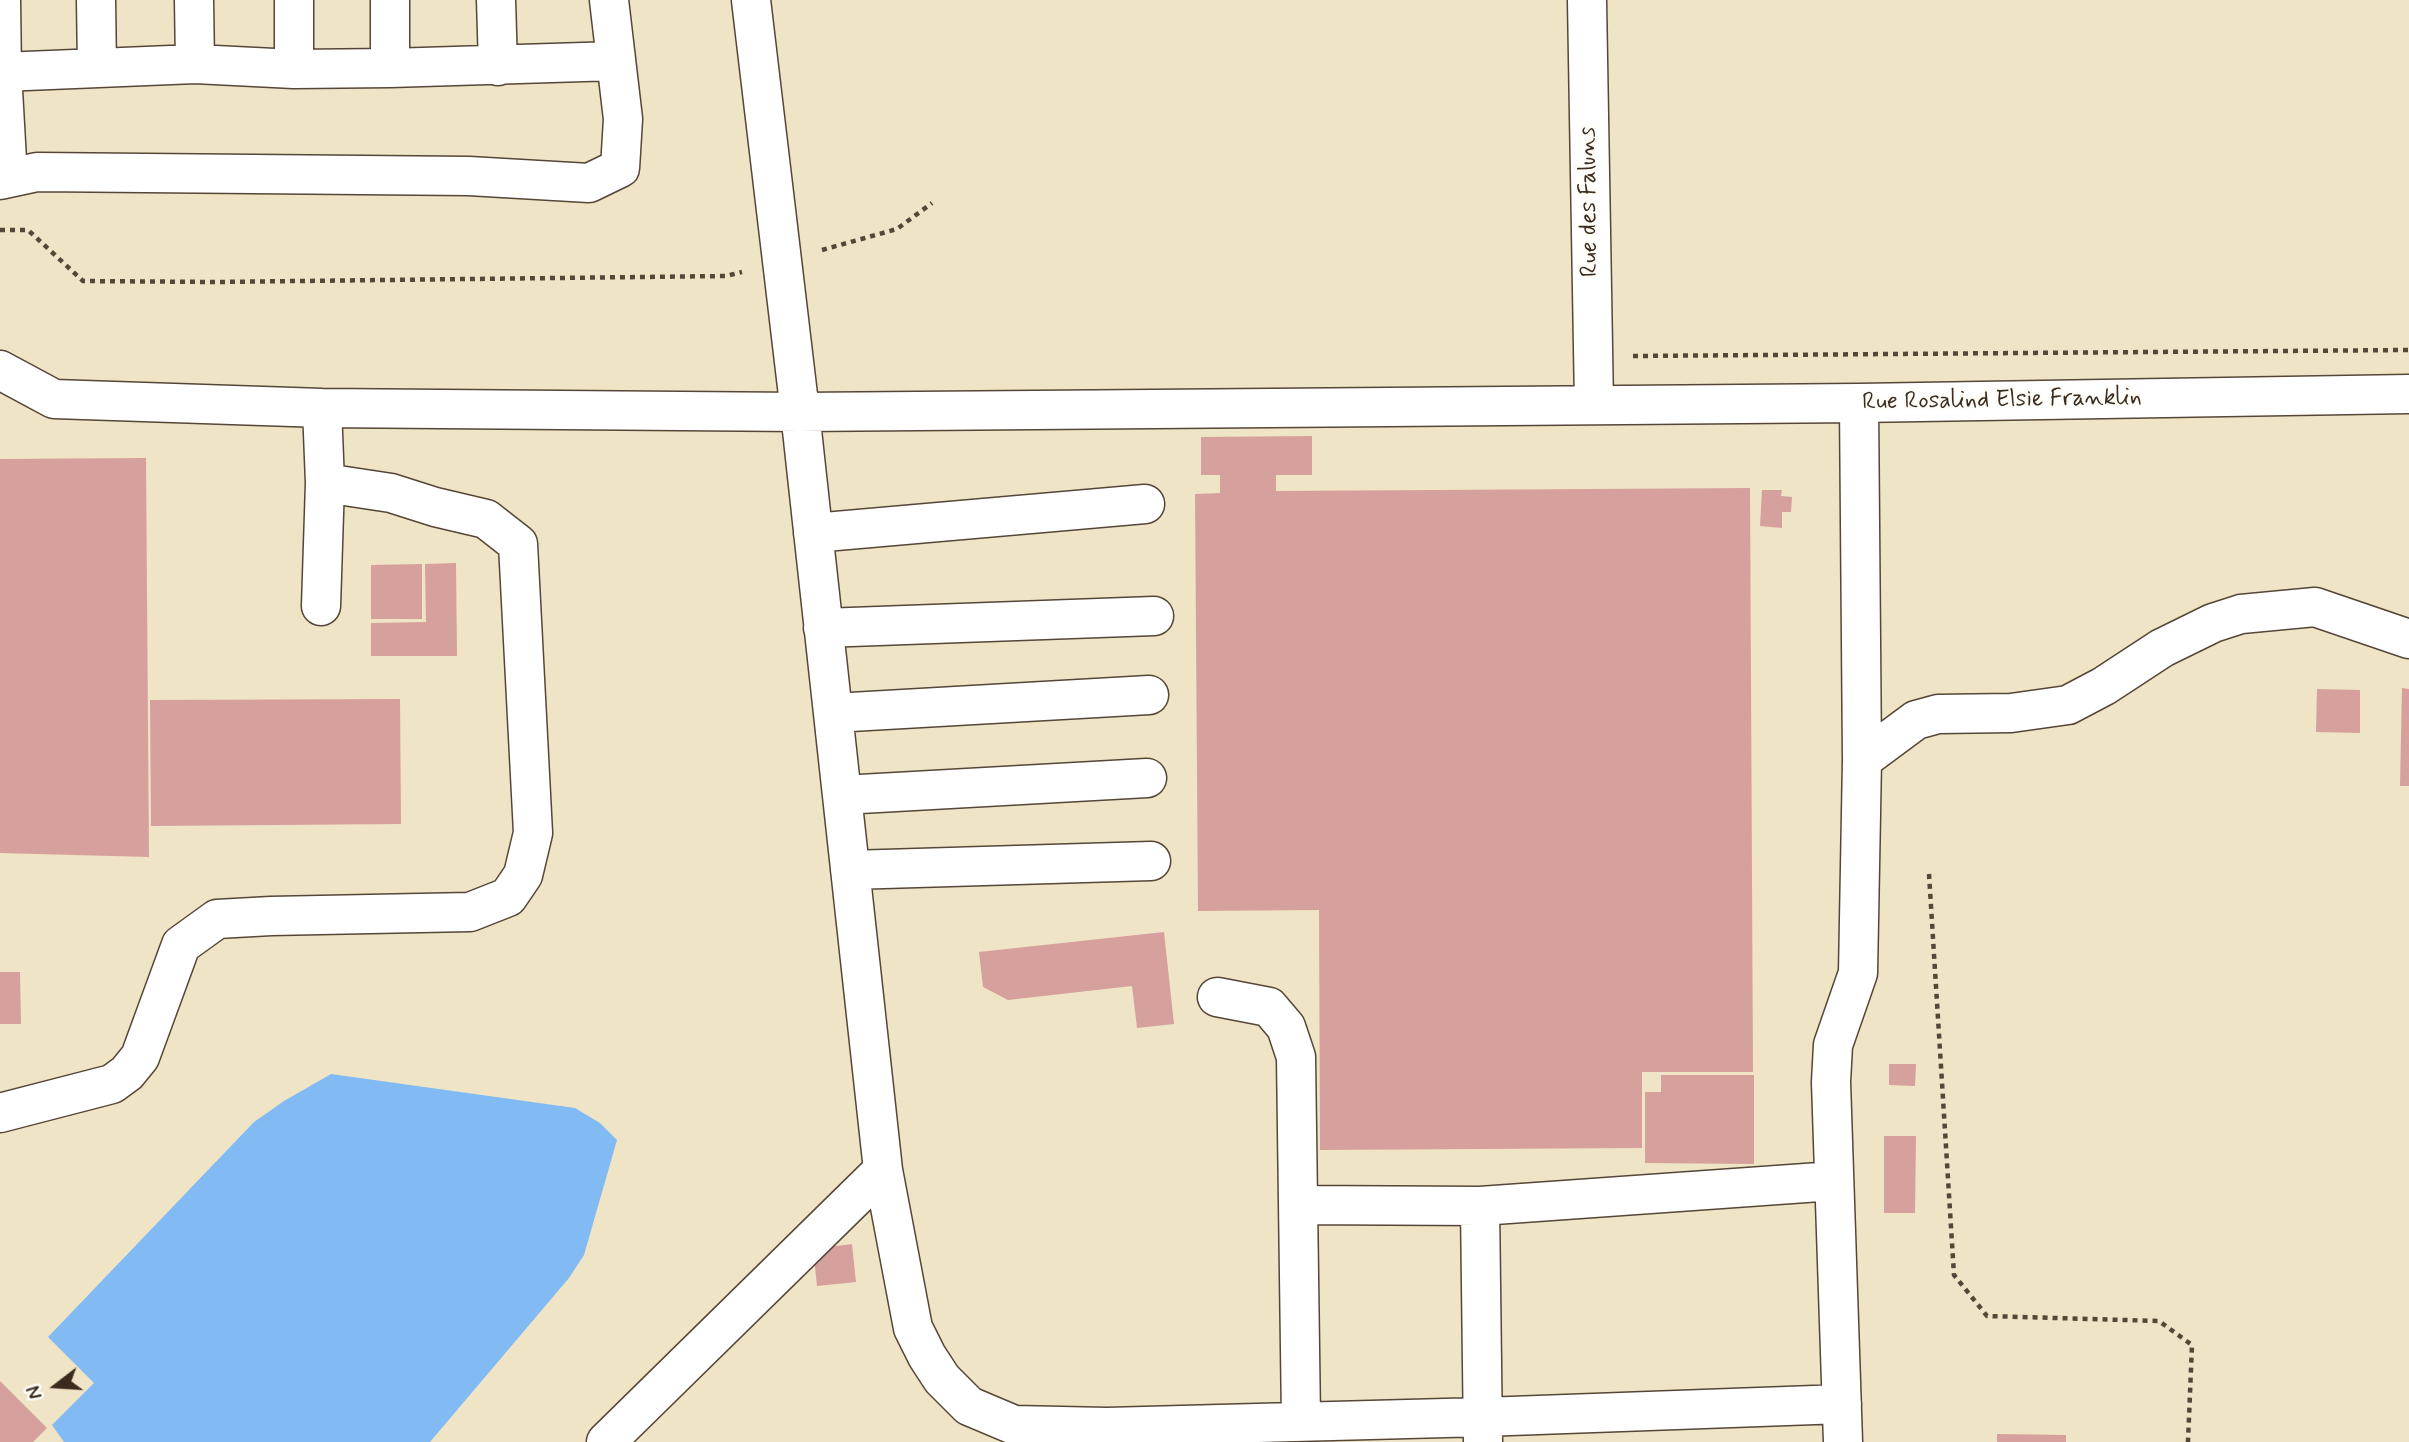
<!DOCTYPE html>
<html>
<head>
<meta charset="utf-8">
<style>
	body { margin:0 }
	#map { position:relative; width:2409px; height:1442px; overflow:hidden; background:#efe4c6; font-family:Mynerve,sans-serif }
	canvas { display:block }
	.north { position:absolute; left:21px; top:1351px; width:70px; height:70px; -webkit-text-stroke:5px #fdfcf7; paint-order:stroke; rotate:253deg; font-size:19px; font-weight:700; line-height:28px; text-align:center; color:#3b2a1e }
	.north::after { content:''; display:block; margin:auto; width:24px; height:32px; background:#3b2a1e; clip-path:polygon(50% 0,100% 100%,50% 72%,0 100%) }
</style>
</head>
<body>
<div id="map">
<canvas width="2409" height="1442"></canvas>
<div class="north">N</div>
</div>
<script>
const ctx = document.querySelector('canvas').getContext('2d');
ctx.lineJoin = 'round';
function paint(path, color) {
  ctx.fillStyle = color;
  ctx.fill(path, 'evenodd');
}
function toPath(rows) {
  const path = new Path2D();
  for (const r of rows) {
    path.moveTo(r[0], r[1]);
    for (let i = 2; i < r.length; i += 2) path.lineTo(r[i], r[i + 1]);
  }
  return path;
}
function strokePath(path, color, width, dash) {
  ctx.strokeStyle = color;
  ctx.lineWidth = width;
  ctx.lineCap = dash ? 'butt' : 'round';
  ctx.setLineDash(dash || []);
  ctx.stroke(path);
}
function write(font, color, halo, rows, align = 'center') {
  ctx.font = font + ' Mynerve,sans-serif';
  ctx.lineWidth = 5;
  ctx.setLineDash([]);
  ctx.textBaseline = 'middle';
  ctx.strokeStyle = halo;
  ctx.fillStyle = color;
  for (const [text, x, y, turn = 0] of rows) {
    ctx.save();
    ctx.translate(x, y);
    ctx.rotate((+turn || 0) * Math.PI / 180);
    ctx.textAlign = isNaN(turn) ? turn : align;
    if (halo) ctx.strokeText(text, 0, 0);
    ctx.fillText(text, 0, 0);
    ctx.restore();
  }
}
paint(toPath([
	[331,1074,575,1108,600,1123,617,1140,584,1255,569,1278,430,1442,64,1442,52,1425,94,1383,48,1337,254,1122,284,1101]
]), '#82bbf3');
paint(toPath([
	[1312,436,1312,475,1276,475,1276,491,1750,488,1753,1072,1642,1072,1642,1148,1320,1150,1319,910,1198,911,1195,494,1220,493,1220,475,1201,475,1201,437],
	[146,458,149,857,0,853,0,459],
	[1762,490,1782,490,1781,496,1792,497,1791,512,1782,512,1782,528,1760,526],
	[456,563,457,656,371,656,371,623,426,622,425,564],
	[422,564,422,619,371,619,371,565],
	[2402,688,2409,689,2409,786,2400,786],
	[2317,689,2360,690,2360,733,2316,732],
	[400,699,401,824,151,826,150,700],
	[1164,932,1174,1024,1137,1028,1132,986,1008,1000,983,987,979,952],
	[0,972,20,972,21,1024,0,1024],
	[1889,1064,1916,1064,1915,1086,1889,1085],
	[1661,1075,1754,1075,1754,1164,1645,1163,1645,1092,1661,1092],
	[1884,1136,1916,1136,1915,1213,1884,1213],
	[852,1244,856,1282,817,1286,813,1249],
	[0,1381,47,1428,33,1442,0,1442],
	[1997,1434,2066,1435,2066,1442,1997,1442]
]), '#d6a09c');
const minor = toPath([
	[1,0,2,72,195,64,194,0],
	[96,0,97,68],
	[390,0,390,68,616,61],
	[496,0,498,66],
	[1587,0,1594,405],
	[195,64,294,69,294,0],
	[294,69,390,68],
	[2,72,8,178],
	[0,180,37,172,469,176,589,183,620,168,623,119,609,0],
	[0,370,54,399,322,408,800,412,1859,403,2409,394],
	[813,533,1145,504],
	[321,606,325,483],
	[823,628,1154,616],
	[833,713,1149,695],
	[1862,760,1916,720,1938,714,2011,713,2068,705,2104,686,2162,648,2213,623,2241,614,2315,607,2409,639],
	[842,795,1147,778],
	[850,870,1151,861],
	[1217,997,1269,1007,1286,1027,1296,1057,1301,1421],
	[0,1113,112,1084,127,1073,140,1057,181,945,217,919,271,916,470,912,508,897,523,875,533,833,518,544,486,519,435,507,391,493,325,483,322,408],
	[883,1170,913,1328,927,1356,942,1379,969,1406,1014,1425,1107,1427,1483,1417,1842,1404],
	[1299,1205,1480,1206,1834,1181],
	[1480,1206,1483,1442],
	[606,1442,883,1170,800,412,751,0],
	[1843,1442,1831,1082,1833,1045,1858,973,1862,760,1859,403]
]);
strokePath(minor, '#564637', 41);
strokePath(toPath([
	[0,230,28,230,83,281,215,282,726,276,742,272],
	[822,250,897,229,932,203],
	[1633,356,2409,350],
	[1929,874,1954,1275,1987,1316,2159,1321,2192,1345,2188,1442]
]), '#564637', 4.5, [5, 5]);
strokePath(minor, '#fff', 38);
write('24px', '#3b2a1e', '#fdfcf7', [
	["Rue des Faluns",1590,202,-91],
	["Rue Rosalind Elsie Franklin",2002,401,-1]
]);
</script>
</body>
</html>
